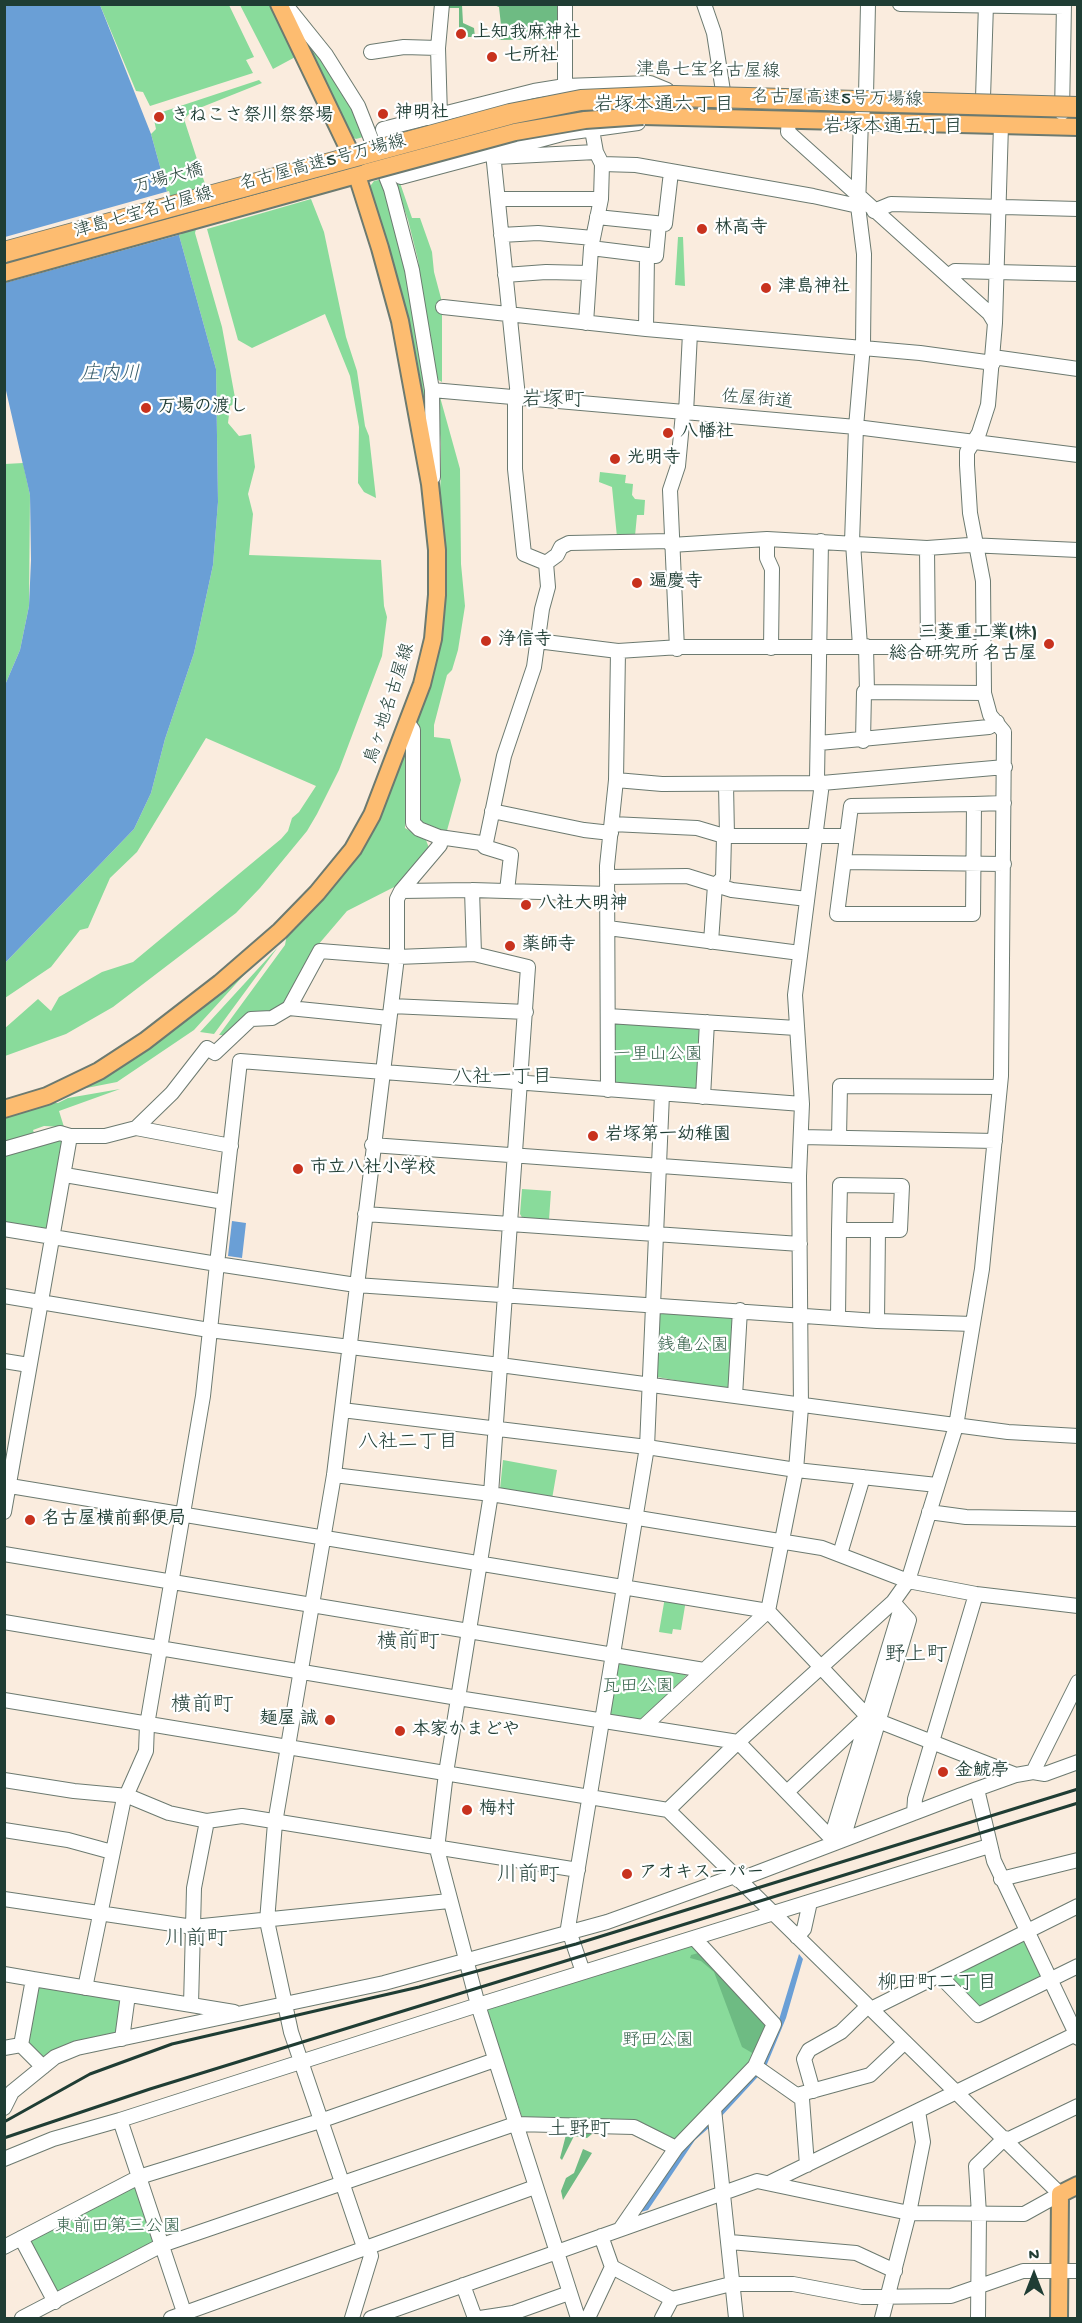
<!DOCTYPE html>
<html>
<head>
<meta charset="utf-8">
<style>
	body { margin:0 }
	#map { position:relative; width:1082px; height:2323px; overflow:hidden; background:#faecde; font-family:"Gochi Hand",sans-serif }
	canvas { display:block }
	.frame { position:absolute; inset:0; border:6px solid #1f3d34; pointer-events:none }
	.north { position:absolute; left:1004px; top:2245px; width:60px; height:60px; -webkit-text-stroke:4px #fff; paint-order:stroke; rotate:0deg; font-size:16px; font-weight:700; line-height:24px; text-align:center; color:#1f3d34 }
	.north::after { content:''; display:block; margin:auto; width:21px; height:27px; background:#1f3d34; clip-path:polygon(50% 0,100% 100%,50% 72%,0 100%) }
</style>
</head>
<body>
<div id="map">
<canvas width="1082" height="2323"></canvas>
<div class="frame"></div>
<div class="north">N</div>
</div>
<script>
const ctx = document.querySelector('canvas').getContext('2d');
ctx.lineJoin = 'round';
function paint(path, color) {
  ctx.fillStyle = color;
  ctx.fill(path, 'evenodd');
}
function toPath(rows) {
  const path = new Path2D();
  for (const r of rows) {
    path.moveTo(r[0], r[1]);
    for (let i = 2; i < r.length; i += 2) path.lineTo(r[i], r[i + 1]);
  }
  return path;
}
function strokePath(path, color, width, dash) {
  ctx.strokeStyle = color;
  ctx.lineWidth = width;
  ctx.lineCap = dash ? 'butt' : 'round';
  ctx.setLineDash(dash || []);
  ctx.stroke(path);
}
function write(font, color, halo, rows, align = 'center') {
  ctx.font = font + ' "Gochi Hand","Klee One",sans-serif';
  ctx.lineWidth = 4.5;
  ctx.setLineDash([]);
  ctx.textBaseline = 'middle';
  ctx.strokeStyle = halo;
  ctx.fillStyle = color;
  for (const [text, x, y, turn = 0] of rows) {
    ctx.save();
    ctx.translate(x, y);
    ctx.rotate((+turn || 0) * Math.PI / 180);
    ctx.textAlign = isNaN(turn) ? turn : align;
    if (halo) ctx.strokeText(text, 0, 0);
    ctx.fillText(text, 0, 0);
    ctx.restore();
  }
}
paint(toPath([
	[100,5,229,5,254,57,246,60,253,73,150,106,143,92,136,91],
	[240,5,273,5,299,55,273,69],
	[297,28,329,69,367,136,356,139,345,133],
	[259,80,262,83,192,111,184,119,206,187,195,233,222,327,236,403,230,406,228,423,239,436,251,434,255,467,248,494,253,514,249,555,381,560,384,606,387,617,382,656,339,770,317,814,307,831,260,888,236,913,113,1007,66,1034,5,1056,4,1029,38,999,51,1011,59,997,102,972,133,962,281,839,288,831,292,818,299,812,316,786,206,738,137,852,110,878,88,928,80,930,51,967,5,998,5,963,134,829,151,793,165,739,194,653,213,565,218,502,216,369,151,134,156,129,153,115],
	[393,176,398,177,412,218,420,218,432,252,434,272,442,302,442,382,435,378,418,260,408,220],
	[383,179,405,254,423,376,428,445,368,189,374,181],
	[311,199,324,232,346,337,357,371,365,426,369,436,376,498,364,492,358,483,359,427,350,376,325,314,252,348,238,340,207,229],
	[678,237,683,237,685,286,675,285],
	[440,397,460,469,461,564,465,606,458,650,452,670,447,675,434,725,434,737,450,739,461,780,446,834,420,822,417,717,426,686,441,475,441,444,437,401],
	[23,463,30,495,29,606,20,650,5,685,5,464],
	[600,472,626,475,625,483,633,484,632,495,635,499,645,500,644,515,637,515,635,536,617,537,612,487,599,482],
	[408,741,405,828,426,840,429,848,402,883,347,911,312,952,293,993,283,1005,230,1035,219,1035,285,945,288,929,327,888],
	[273,943,194,1030,117,1082,66,1092],
	[278,947,214,1034,200,1032],
	[615,1021,702,1026,697,1090,616,1085,612,1081],
	[120,1089,59,1111,64,1127,44,1126,33,1130,35,1136,5,1144,5,1115,41,1103,58,1103,68,1098],
	[60,1138,64,1140,50,1228,45,1231,5,1224,5,1154],
	[522,1189,551,1191,549,1220,523,1219,520,1214],
	[659,1312,737,1315,732,1390,657,1377],
	[503,1460,557,1470,552,1499,503,1491,500,1489],
	[665,1597,686,1600,681,1630,673,1629,672,1634,659,1632],
	[618,1661,685,1671,687,1675,643,1718,638,1720,612,1715,610,1714],
	[1025,1939,1042,1975,1038,1980,983,2008,977,2008,948,1979,949,1972],
	[692,1945,765,2023,752,2060,678,2139,672,2140,632,2122,522,2117,487,2011,489,2007],
	[40,1986,120,1998,124,2002,118,2032,112,2037,45,2060,26,2043,35,1988],
	[134,2185,137,2186,155,2241,57,2293,29,2240]
]), '#89db9b');
paint(toPath([
	[445,5,462,5,463,23,474,28,475,37,468,37,466,30,459,30,459,8,444,8],
	[494,5,558,5,556,39,500,40,494,36,501,25,499,7],
	[702,1952,765,2023,766,2029,754,2054,742,2047,714,1972,701,1961,690,1958,691,1955],
	[567,2131,592,2134,587,2138,574,2136,562,2160,560,2158],
	[583,2149,592,2153,563,2200,561,2191,566,2178,574,2173]
]), '#6ebb83');
paint(toPath([
	[5,5,100,5,151,134,216,369,218,502,213,565,194,653,165,739,151,793,134,829,5,963,5,685,20,650,29,606,31,560,30,495,4,382],
	[232,1221,246,1223,242,1258,228,1256],
	[799,1954,803,1959,786,2018,765,2069,719,2119,695,2140,648,2210,637,2213,683,2147,719,2112,778,2023]
]), '#6a9fd6');
paint(toPath([
	[169,191,182,234,5,283,5,237]
]), '#faecde');
const minor = toPath([
	[285,4,326,55,358,106,391,189,412,270,432,390,433,477],
	[565,4,565,86,650,83,667,90],
	[704,4,714,33,723,91],
	[900,4,1064,7],
	[371,52,404,47,438,48],
	[565,86,534,91,383,129,401,177,566,133,638,123],
	[983,98,986,4],
	[1062,113,1064,4],
	[433,120,440,116,438,48,442,4],
	[492,143,518,397],
	[496,157,596,152],
	[602,164,636,165,813,196,858,206],
	[498,199,601,199],
	[874,211,891,204,1078,209],
	[597,217,665,224,671,172],
	[501,235,538,233,593,238],
	[591,248,656,256,659,224],
	[505,275,546,272,589,273],
	[948,276,955,271,1078,274],
	[443,307,646,329,920,353,993,363],
	[586,323,591,248,601,199,602,164,596,152,592,130],
	[995,323,1001,125],
	[646,329,647,255],
	[993,357,1078,369],
	[432,390,856,427,1078,455],
	[686,413,690,333],
	[767,539,767,558,772,569,771,648],
	[852,542,856,427,863,345,864,254,858,206,861,120,866,95,868,4],
	[853,543,860,646],
	[671,545,767,539,927,548,969,545,1078,550],
	[927,548,928,647],
	[546,563,557,555,561,547,569,543,671,541],
	[537,641,618,651,680,647,983,647],
	[677,649,670,490,678,466,683,413],
	[867,692,984,693],
	[408,723,413,730,413,823,419,829,439,837,481,843,485,847,511,855,507,891],
	[863,741,864,692,867,692,866,646],
	[819,743,989,727,997,722],
	[616,780,662,784,822,783,1005,767],
	[726,784,727,836],
	[974,804,973,914,837,914,851,806,974,804,1004,803],
	[492,811,584,830,611,833],
	[612,824,697,828,724,836,847,836],
	[485,847,504,756,534,667,542,609,548,587,546,563,524,554,515,469,515,397],
	[844,862,1004,864],
	[608,877,687,876,732,890,807,899],
	[472,890,474,954],
	[401,891,472,890,608,894],
	[608,928,800,953],
	[711,942,715,885,723,878,724,836],
	[391,1006,526,1012],
	[289,1008,389,1018],
	[608,1016,796,1028],
	[608,1090,607,866,616,780,618,651],
	[703,1097,707,1022],
	[802,1104,240,1061,217,1264,356,1285,877,1321,973,1324],
	[136,1128,172,1093,207,1048,215,1053,251,1019,272,1018,289,1008,320,951,397,957,474,954,528,967,491,1494,446,1773,437,1849,478,2005,578,2318],
	[801,1137,995,1141],
	[839,1138,840,1086,1000,1087],
	[372,1145,799,1176],
	[4,1149,60,1133,70,1136,105,1136,136,1128,231,1146],
	[65,1175,224,1202],
	[365,1214,800,1244],
	[4,1229,217,1264,203,1396,147,1725,146,1751,123,1803,85,1988],
	[4,1296,209,1330,500,1365,1008,1432,1078,1436],
	[838,1318,839,1230,840,1185,902,1186,900,1230,839,1230],
	[877,1321,878,1230],
	[4,1361,29,1365],
	[735,1396,740,1310],
	[342,1410,647,1447,796,1470,937,1485],
	[334,1475,491,1494,822,1548,908,1581,976,1594,1078,1606],
	[4,1485,768,1611,868,1717,1016,1775],
	[4,1512,70,1136],
	[929,1512,966,1517,1078,1519],
	[4,1554,704,1670],
	[840,1554,863,1477],
	[4,1622,458,1698,738,1742,831,1838,830,1844],
	[1078,1682,1033,1772,1016,1775,977,1789,994,1861,1078,2038],
	[4,1700,668,1810,738,1742,893,1602,908,1581,956,1426,982,1269,1001,1076,1004,732,990,715,984,693,983,581,970,513,967,465,967,452,979,433,988,405,995,323,989,313,788,132,789,119],
	[644,1726,768,1611,796,1470,801,1407,799,1176,802,1104,795,995,822,783,817,779,821,541],
	[1033,1772,1045,1774,1078,1762],
	[4,1780,74,1791,128,1796,169,1813,207,1821,242,1816,578,1870],
	[787,1792,866,1718],
	[914,1813,915,1799,976,1594],
	[4,1830,68,1840,112,1852],
	[831,1838,900,1611],
	[843,1839,909,1620,893,1602],
	[1001,1879,1078,1860],
	[738,1880,977,1789],
	[4,1899,193,1927,449,1901],
	[797,1937,804,1929,810,1902],
	[583,1972,568,1928,647,1447,662,1094],
	[4,1974,33,1979],
	[939,1975,978,2015,1078,1966],
	[191,2005,194,1888,207,1821],
	[871,2009,1078,1906],
	[122,2039,128,1995],
	[4,2048,21,2045],
	[755,2066,802,2099,807,2165],
	[43,2067,21,2045,33,1979,234,2012],
	[813,2091,804,2059,809,2050,841,2032,868,2006],
	[797,2095,870,2075,905,2042],
	[4,2108,12,2092,55,2057,77,2048,384,1983,607,1922,735,1876],
	[714,2109,736,2318],
	[1007,2140,1078,2106],
	[4,2159,53,2139,120,2120],
	[771,2182,1078,2033],
	[621,2228,676,2148,755,2066,774,2024,695,1939],
	[601,2236,612,2267,672,2299],
	[21,2238,55,2302],
	[730,2242,856,2253,895,2271],
	[4,2247,139,2177,320,2121,495,2060],
	[364,2247,291,2032,267,1921,275,1823,334,1475,397,957,397,899,401,891,440,845,439,837],
	[463,2285,475,2318],
	[22,2318,162,2245,515,2124,634,2127,676,2148],
	[171,2318,535,2187],
	[186,2318,120,2120,478,2005,989,1846],
	[352,2318,371,2256,368,2246],
	[371,2318,757,2181,909,2213,1024,2214,1060,2194,668,1810],
	[480,2318,513,2313,569,2293],
	[588,2318,612,2267],
	[662,2318,672,2299,731,2284,793,2284,862,2297,951,2296,1023,2271,1078,2271],
	[882,2318,909,2213,923,2142,918,2111],
	[978,2318,979,2214,976,2166,1005,2138]
]);
const major = toPath([
	[643,116,1078,127],
	[4,273,367,172],
	[4,1109,47,1096,99,1071,145,1041,220,983,280,931,317,893,353,849,372,815,422,684,433,639,437,595,437,550,430,484,400,321,380,248,349,150,279,4],
	[1059,2318,1060,2194,1078,2185]
]);
strokePath(minor, '#6c7a70', 16);
strokePath(major, '#6c7a70', 20);
strokePath(minor, '#fff', 14);
strokePath(major, '#fdbc70', 16);
strokePath(toPath([
	[4,2122,90,2074,172,2044,419,1987,576,1944,1078,1789],
	[4,2138,150,2089,1078,1803]
]), '#1f3d34', 3);
const majorBridge = toPath([
	[367,172,515,132,585,120,643,116]
]);
const highwayBridge = toPath([
	[4,252,510,114,581,100,674,96,1078,107]
]);
strokePath(majorBridge, '#6c7a70', 20, []);
strokePath(highwayBridge, '#6c7a70', 22, []);
strokePath(majorBridge, '#fdbc70', 16);
strokePath(highwayBridge, '#fdbc70', 20);
for (const [x, y, r, color] of [
	[461,34,6,"#c8321e"],
	[492,57,6,"#c8321e"],
	[383,114,6,"#c8321e"],
	[159,117,6,"#c8321e"],
	[702,229,6,"#c8321e"],
	[766,288,6,"#c8321e"],
	[146,408,6,"#c8321e"],
	[668,433,6,"#c8321e"],
	[615,459,6,"#c8321e"],
	[637,583,6,"#c8321e"],
	[486,641,6,"#c8321e"],
	[1049,644,6,"#c8321e"],
	[526,905,6,"#c8321e"],
	[510,946,6,"#c8321e"],
	[593,1136,6,"#c8321e"],
	[298,1169,6,"#c8321e"],
	[30,1520,6,"#c8321e"],
	[330,1720,6,"#c8321e"],
	[400,1731,6,"#c8321e"],
	[943,1772,6,"#c8321e"],
	[467,1810,6,"#c8321e"],
	[627,1874,6,"#c8321e"]
]) {
  const dot = new Path2D();
  dot.arc(x, y, r, 0, 2 * Math.PI);
  ctx.fillStyle = color;
  ctx.fill(dot);
  strokePath(dot, '#fff', 2);
}
write('bold 18px', '#1f3d34', '#fff', [
	["上知我麻神社",473,34],
	["七所社",504,57],
	["神明社",395,114],
	["きねこさ祭川祭祭場",171,117],
	["林高寺",714,229],
	["津島神社",778,288],
	["万場の渡し",158,408],
	["八幡社",680,433],
	["光明寺",627,459],
	["遍慶寺",649,583],
	["三菱重工業(株)",1037,634,"right"],
	["総合研究所 名古屋",1037,655,"right"],
	["浄信寺",498,641],
	["八社大明神",538,905],
	["薬師寺",522,946],
	["岩塚第一幼稚園",605,1136],
	["市立八社小学校",310,1169],
	["名古屋横前郵便局",42,1520],
	["麺屋 誠",318,1720,"right"],
	["本家かまどや",412,1731],
	["金鯱亭",955,1772],
	["梅村",479,1810],
	["アオキスーパー",639,1874]
], 'left');
write('18px', '#1f3d34', '#fff', [
	["津島七宝名古屋線",708,72,1],
	["名古屋高速5号万場線",837,100,1],
	["名古屋高速5号万場線",323,164,-15],
	["万場大橋",169,180,-15],
	["津島七宝名古屋線",144,214,-16],
	["佐屋街道",757,401,5],
	["鳥ヶ地名古屋線",391,704,-72]
]);
write('18px', '#3a644e', '#fff', [
	["一里山公園",658,1056],
	["銭亀公園",693,1347],
	["瓦田公園",638,1688],
	["野田公園",658,2042],
	["東前田第三公園",118,2228]
]);
write('20px', '#1f3d34', '#fff', [
	["岩塚本通六丁目",664,107],
	["岩塚本通五丁目",893,129],
	["八社一丁目",502,1079],
	["八社二丁目",408,1444],
	["柳田町二丁目",937,1985]
]);
write('italic 20px', '#395f6d', '#fff', [
	["庄内川",110,376]
]);
write('21px', '#1f3d34', '#fff', [
	["岩塚町",553,402],
	["横前町",408,1644],
	["野上町",916,1657],
	["横前町",202,1707],
	["川前町",528,1877],
	["川前町",196,1941],
	["土野町",579,2132]
]);
</script>
</body>
</html>
